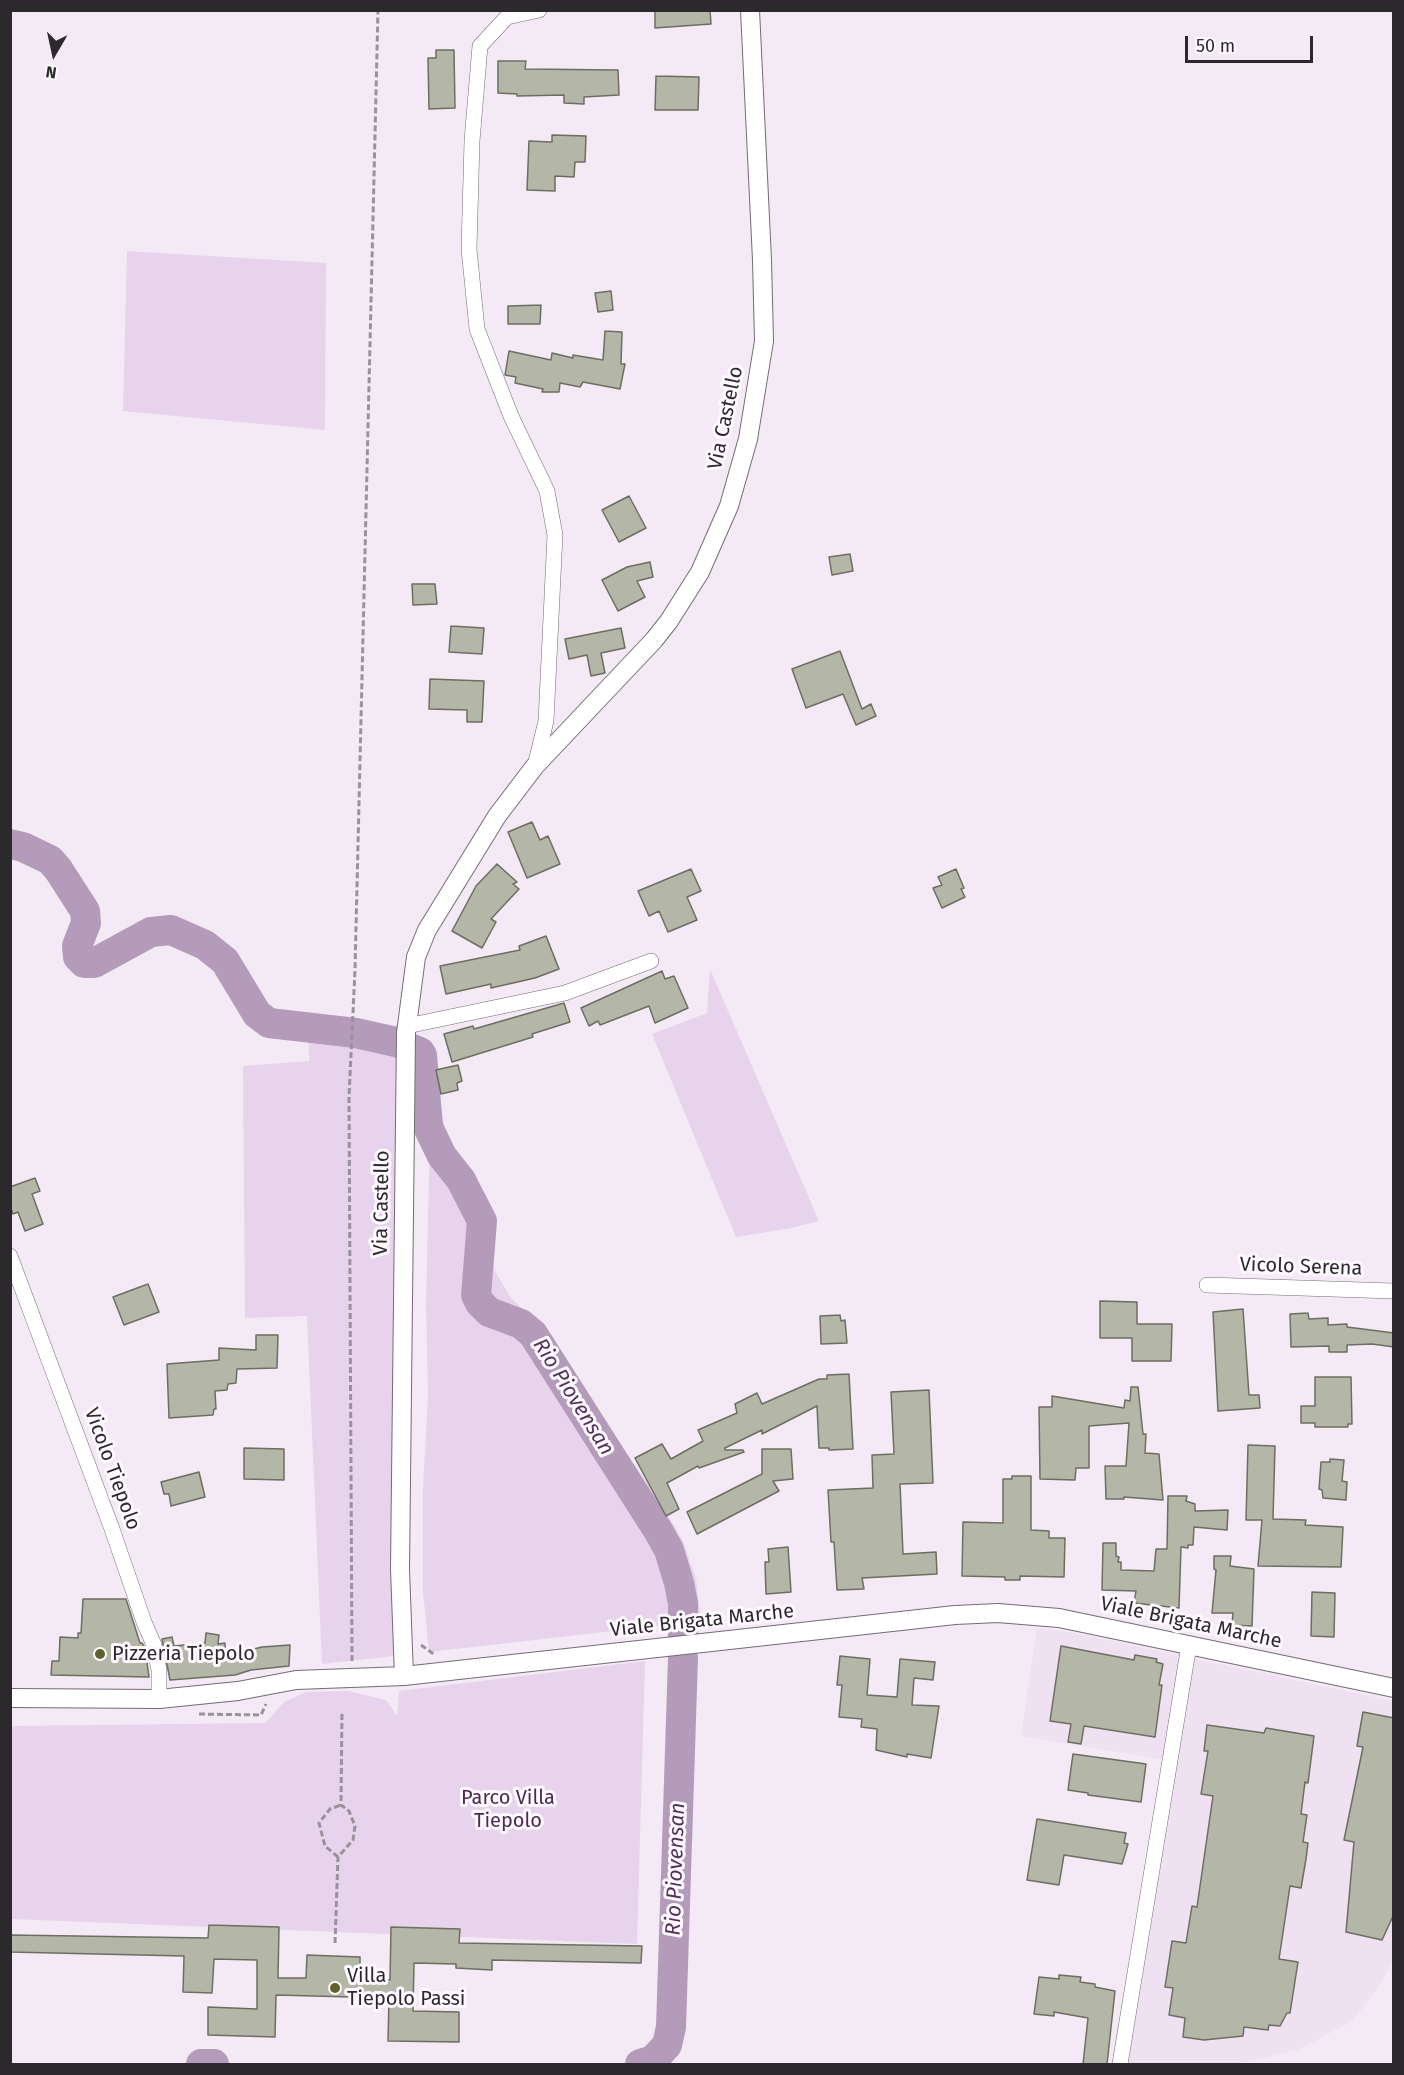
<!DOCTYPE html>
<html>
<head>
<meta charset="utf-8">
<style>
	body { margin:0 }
	#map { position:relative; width:1404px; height:2075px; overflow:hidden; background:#f4eaf5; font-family:"Fira Sans",sans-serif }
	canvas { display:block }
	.frame { position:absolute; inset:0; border:12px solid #2c292d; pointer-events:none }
	.north { position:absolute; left:24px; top:24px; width:60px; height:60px; -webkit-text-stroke:4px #fdf9fe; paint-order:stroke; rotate:189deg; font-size:16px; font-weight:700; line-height:24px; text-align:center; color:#2c292d }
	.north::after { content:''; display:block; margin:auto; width:21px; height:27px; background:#2c292d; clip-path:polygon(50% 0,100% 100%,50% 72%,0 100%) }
	.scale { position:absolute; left:1185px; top:36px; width:128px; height:27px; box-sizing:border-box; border:3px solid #2c292d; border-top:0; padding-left:8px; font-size:18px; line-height:21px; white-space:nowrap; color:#2c292d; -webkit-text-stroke:4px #fdf9fe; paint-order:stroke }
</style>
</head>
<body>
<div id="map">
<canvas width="1404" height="2075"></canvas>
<div class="frame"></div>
<div class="north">N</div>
<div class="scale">50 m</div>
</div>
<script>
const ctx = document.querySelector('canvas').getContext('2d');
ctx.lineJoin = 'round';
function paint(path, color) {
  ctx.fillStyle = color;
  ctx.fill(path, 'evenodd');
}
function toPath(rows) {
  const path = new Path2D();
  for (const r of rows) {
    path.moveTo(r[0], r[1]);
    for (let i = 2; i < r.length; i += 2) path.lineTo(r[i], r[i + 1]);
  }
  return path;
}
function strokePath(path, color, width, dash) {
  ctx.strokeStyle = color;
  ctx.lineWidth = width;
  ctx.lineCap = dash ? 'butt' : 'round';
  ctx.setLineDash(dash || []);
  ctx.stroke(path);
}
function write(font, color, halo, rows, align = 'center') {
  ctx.font = font + ' "Fira Sans",sans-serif';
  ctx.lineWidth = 6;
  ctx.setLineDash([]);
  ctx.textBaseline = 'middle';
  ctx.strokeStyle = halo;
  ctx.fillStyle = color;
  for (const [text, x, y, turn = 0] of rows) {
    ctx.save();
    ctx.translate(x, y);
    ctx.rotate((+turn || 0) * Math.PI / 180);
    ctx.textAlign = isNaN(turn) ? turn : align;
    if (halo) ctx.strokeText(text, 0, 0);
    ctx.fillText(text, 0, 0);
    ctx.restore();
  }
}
paint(toPath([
	[1037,1628,1069,1632,1393,1701,1393,1959,1384,1979,1353,2021,1297,2050,1238,2064,1111,2064,1165,1760,1021,1736]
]), '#efe0f2');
paint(toPath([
	[127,251,326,263,325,430,123,411],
	[710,969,819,1221,791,1228,736,1237,652,1034,707,1013],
	[308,1018,408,1027,404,1655,322,1664,307,1316,245,1318,243,1066,309,1061],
	[432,1047,444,1124,496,1273,511,1298,528,1314,655,1494,683,1541,696,1579,701,1621,429,1652,423,1592,423,1488,428,1395,426,1305],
	[645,1661,637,1944,11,1919,11,1726,265,1723,284,1702,306,1692,348,1691,386,1700,397,1716,399,1691]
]), '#e8d3ec');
strokePath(toPath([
	[10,844,23,847,50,860,58,869,85,911,86,923,77,946,78,957,84,963,94,963,151,932,171,930,205,945,225,961,257,1014,269,1023,356,1033,396,1042,420,1052,422,1055,428,1127,442,1156,461,1180,482,1221,476,1295,480,1303,489,1312,521,1324,533,1334,659,1532,669,1550,679,1583,683,1603,683,1638],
	[201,2064,214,2064],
	[640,2064,653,2060,667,2045,671,2027,683,1658]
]), '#b59bba', 30);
const building = toPath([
	[655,10,710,10,711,24,655,28,655,10],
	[436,50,454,50,455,108,429,109,428,58,436,58,436,50],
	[498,61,526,61,525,69,618,70,619,95,584,97,584,104,564,103,564,95,517,96,517,94,498,93,498,61],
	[656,76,699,77,698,110,655,110,656,76],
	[552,135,586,136,585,162,575,162,574,177,555,176,555,191,527,190,529,141,552,142,552,135],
	[611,291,613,310,598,312,595,293,611,291],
	[541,305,540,324,508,324,508,306,541,305],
	[605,331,622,332,621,364,625,364,620,389,583,382,580,387,560,383,559,392,542,392,543,389,515,383,516,377,505,375,509,351,551,360,552,353,573,358,573,355,603,360,605,331],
	[629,496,646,528,619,542,602,510,629,496],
	[850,554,853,571,832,575,829,557,850,554],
	[650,562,653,577,637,581,645,597,618,611,602,580,627,567,650,562],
	[412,584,435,584,437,604,413,605,412,584],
	[451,626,484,628,482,654,449,652,451,626],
	[621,628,625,648,601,653,605,673,591,676,587,655,569,659,565,639,621,628],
	[840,651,862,709,871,704,876,716,856,725,843,694,806,708,792,669,840,651],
	[430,679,484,681,482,722,467,722,467,710,429,709,430,679],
	[532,822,540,840,548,836,560,864,527,878,508,832,532,822],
	[497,864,517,882,513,884,519,889,491,919,496,922,482,948,452,931,476,886,497,864],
	[691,869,701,891,687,897,697,920,668,932,659,911,649,916,638,891,691,869],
	[956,869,964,888,961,889,965,897,942,908,933,888,942,885,938,877,956,869],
	[546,936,559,969,535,978,491,988,491,984,446,994,440,966,520,950,519,946,546,936],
	[662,971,665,979,674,976,688,1008,655,1023,649,1006,600,1025,598,1021,589,1026,581,1008,662,971],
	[564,1003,570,1022,532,1034,533,1037,452,1062,444,1034,473,1026,474,1029,564,1003],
	[458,1065,462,1081,457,1083,458,1090,441,1094,436,1070,458,1065],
	[35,1178,40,1191,32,1194,43,1224,25,1231,18,1212,13,1214,10,1206,10,1187,35,1178],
	[148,1284,159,1312,124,1325,113,1297,148,1284],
	[1100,1301,1137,1302,1137,1324,1172,1324,1171,1361,1132,1361,1132,1338,1100,1338,1100,1301],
	[1243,1309,1249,1395,1259,1395,1260,1408,1218,1411,1213,1312,1243,1309],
	[1308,1313,1309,1319,1328,1318,1328,1325,1347,1324,1347,1327,1394,1333,1394,1347,1372,1344,1347,1345,1347,1352,1329,1352,1329,1346,1291,1347,1290,1314,1308,1313],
	[840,1315,841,1321,845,1320,847,1343,821,1344,820,1316,840,1315],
	[256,1335,278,1335,277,1368,237,1369,236,1383,228,1384,227,1390,215,1391,216,1409,214,1409,213,1415,169,1418,167,1364,219,1360,219,1348,256,1350,256,1335],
	[849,1374,853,1449,829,1450,829,1448,819,1448,817,1406,762,1434,762,1430,725,1448,725,1450,743,1450,744,1452,699,1468,698,1466,667,1483,679,1509,666,1516,635,1458,662,1444,671,1459,703,1441,698,1430,737,1413,735,1404,757,1393,762,1404,819,1379,827,1379,827,1375,849,1374],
	[1315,1377,1351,1377,1352,1424,1348,1424,1348,1427,1315,1427,1315,1423,1301,1423,1301,1406,1315,1406,1315,1377],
	[1131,1387,1138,1387,1143,1434,1146,1434,1145,1453,1159,1454,1163,1500,1124,1497,1124,1499,1106,1499,1105,1466,1126,1466,1129,1423,1089,1426,1089,1468,1076,1468,1075,1480,1040,1479,1039,1407,1052,1407,1052,1396,1124,1408,1125,1400,1130,1401,1131,1387],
	[929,1390,933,1483,900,1484,903,1554,936,1552,937,1574,862,1578,864,1589,837,1590,834,1542,831,1542,828,1490,873,1488,872,1455,894,1454,891,1392,929,1390],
	[1248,1445,1275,1446,1273,1519,1306,1520,1305,1525,1343,1527,1341,1567,1258,1566,1262,1520,1246,1520,1248,1445],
	[244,1448,284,1449,284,1480,244,1479,244,1448],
	[762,1449,791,1449,793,1479,773,1481,779,1491,697,1534,687,1512,762,1474,762,1449],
	[1330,1459,1344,1460,1342,1481,1347,1482,1346,1500,1323,1498,1322,1490,1319,1489,1321,1462,1330,1462,1330,1459],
	[199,1472,205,1497,171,1506,169,1494,164,1494,161,1482,199,1472],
	[1012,1476,1031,1476,1031,1530,1049,1531,1049,1538,1065,1538,1064,1577,1020,1576,1020,1580,1005,1580,1005,1577,962,1576,963,1522,1003,1523,1003,1479,1012,1479,1012,1476],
	[1168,1496,1187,1496,1186,1501,1195,1504,1195,1511,1228,1510,1227,1530,1194,1527,1193,1545,1188,1545,1188,1548,1181,1547,1179,1608,1134,1603,1136,1591,1102,1590,1103,1543,1116,1543,1116,1556,1119,1557,1118,1562,1121,1562,1121,1570,1154,1571,1156,1549,1167,1549,1168,1496],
	[788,1547,791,1592,766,1594,765,1562,769,1562,768,1549,788,1547],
	[1214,1556,1231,1556,1230,1566,1254,1569,1252,1626,1232,1625,1233,1613,1212,1613,1216,1570,1214,1569,1214,1556],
	[1312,1592,1335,1593,1334,1637,1311,1636,1312,1592],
	[83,1599,126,1599,140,1643,142,1643,145,1648,149,1677,51,1675,52,1661,59,1661,60,1637,78,1638,78,1633,81,1633,83,1599],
	[206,1633,219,1635,218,1644,225,1643,225,1653,229,1653,229,1655,262,1647,290,1645,289,1666,251,1670,235,1675,170,1680,162,1639,172,1637,174,1646,205,1643,206,1633],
	[1061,1646,1134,1660,1135,1655,1157,1659,1156,1662,1163,1664,1159,1685,1162,1685,1155,1737,1084,1726,1081,1744,1068,1742,1071,1724,1050,1721,1061,1646],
	[840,1656,870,1659,867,1695,897,1697,900,1659,935,1662,933,1680,914,1678,912,1705,939,1706,931,1758,907,1754,907,1757,876,1750,877,1729,861,1727,862,1719,839,1717,842,1685,837,1685,840,1656],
	[1363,1712,1394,1718,1394,1914,1382,1940,1346,1932,1354,1842,1344,1840,1363,1747,1357,1746,1363,1712],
	[1207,1725,1264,1733,1266,1728,1314,1736,1308,1783,1305,1782,1301,1814,1307,1815,1303,1842,1308,1843,1306,1859,1301,1888,1290,1886,1279,1959,1298,1962,1290,2013,1287,2013,1280,2026,1269,2025,1268,2030,1244,2027,1243,2036,1204,2040,1183,2037,1185,2018,1169,2015,1173,1988,1165,1987,1172,1941,1186,1943,1192,1906,1197,1907,1213,1796,1201,1794,1208,1751,1204,1751,1207,1725],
	[1073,1754,1146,1764,1141,1802,1088,1795,1088,1793,1068,1790,1073,1754],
	[1037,1819,1126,1833,1124,1843,1128,1844,1122,1864,1064,1855,1059,1885,1027,1880,1037,1819],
	[209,1925,279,1927,278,1978,306,1978,307,1955,360,1957,360,1978,390,1980,391,1927,460,1929,459,1943,642,1946,641,1963,492,1960,492,1970,456,1968,456,1964,414,1963,413,2011,459,2012,459,2042,388,2041,389,1998,276,1995,275,2037,208,2035,208,2007,257,2009,257,1960,214,1959,212,1993,183,1992,184,1956,10,1952,10,1935,208,1938,209,1925],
	[1059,1975,1081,1977,1080,1982,1095,1984,1095,1987,1115,1991,1107,2064,1083,2064,1088,2018,1054,2012,1054,2016,1034,2014,1039,1977,1059,1979,1059,1975]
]);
paint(building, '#b4b6a8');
strokePath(building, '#6d6e62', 1.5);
const minor = toPath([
	[535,766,546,721,555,535,547,491,511,416,477,329,469,249,472,141,480,46,507,17,539,10],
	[407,1026,565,993,651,961],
	[10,1256,112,1529,144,1622,154,1645,159,1670,159,1699],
	[1207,1285,1394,1291],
	[1120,2064,1189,1645]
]);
const tertiary = toPath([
	[404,1676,400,1569,406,1033,416,957,427,930,497,816,535,766,654,640,669,621,700,572,729,506,748,439,764,341,762,260,750,10],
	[10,1698,159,1699,238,1691,296,1680,404,1676,955,1615,998,1613,1059,1618,1394,1688]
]);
strokePath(minor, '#746b76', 16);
strokePath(tertiary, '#746b76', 20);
strokePath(toPath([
	[421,1645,435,1655],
	[352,1661,349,1097,355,970,378,10],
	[199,1714,261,1715,266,1704],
	[338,1857,325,1846,319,1823,330,1809,341,1805],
	[335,1943,338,1857,353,1840,355,1826,349,1811,341,1805,342,1711]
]), '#99929a', 3, [6, 3]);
strokePath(minor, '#fff', 15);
strokePath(tertiary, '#fff', 18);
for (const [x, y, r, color] of [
	[100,1654,6,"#5f612f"],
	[335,1988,6,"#5f612f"]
]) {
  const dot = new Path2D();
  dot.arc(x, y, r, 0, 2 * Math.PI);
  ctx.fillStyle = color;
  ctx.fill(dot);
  strokePath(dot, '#fdf9fe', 2);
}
write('20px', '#2c292d', '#fdf9fe', [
	["Via Castello",726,418,-78],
	["Via Castello",382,1203,-89],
	["Vicolo Serena",1301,1267,2],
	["Vicolo Tiepolo",112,1469,70],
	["Viale Brigata Marche",702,1621,-6],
	["Viale Brigata Marche",1191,1623,12]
]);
write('20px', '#2c292d', '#fdf9fe', [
	["Pizzeria Tiepolo",112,1654],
	["Villa",347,1976],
	["Tiepolo Passi",347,1999]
], 'left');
write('20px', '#4c2953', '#fdf9fe', [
	["Parco Villa",508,1798],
	["Tiepolo",508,1821]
]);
write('italic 21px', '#54315b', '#fdf9fe', [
	["Rio Piovensan",573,1397,58],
	["Rio Piovensan",676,1869,-88]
]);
</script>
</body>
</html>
